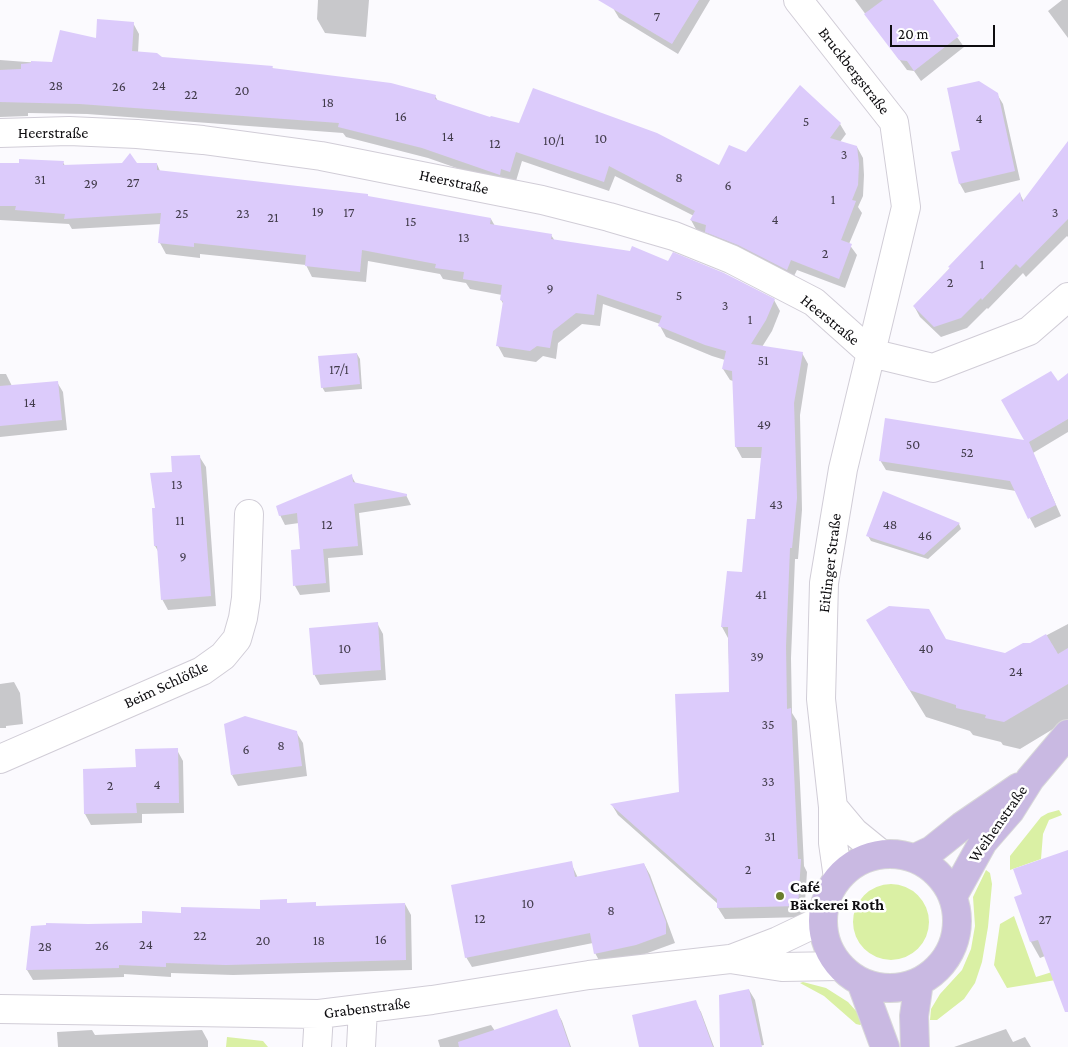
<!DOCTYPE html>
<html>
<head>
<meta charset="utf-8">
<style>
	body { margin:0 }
	#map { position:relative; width:1068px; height:1047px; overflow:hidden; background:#fbfafe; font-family:"Crimson Pro",serif }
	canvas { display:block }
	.scale { position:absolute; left:890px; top:25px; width:105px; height:22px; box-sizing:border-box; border:2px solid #0e0d10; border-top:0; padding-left:6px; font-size:15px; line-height:18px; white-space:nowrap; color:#0e0d10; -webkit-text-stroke:4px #fff; paint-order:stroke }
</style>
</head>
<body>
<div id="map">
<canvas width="1068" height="1047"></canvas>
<div class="scale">20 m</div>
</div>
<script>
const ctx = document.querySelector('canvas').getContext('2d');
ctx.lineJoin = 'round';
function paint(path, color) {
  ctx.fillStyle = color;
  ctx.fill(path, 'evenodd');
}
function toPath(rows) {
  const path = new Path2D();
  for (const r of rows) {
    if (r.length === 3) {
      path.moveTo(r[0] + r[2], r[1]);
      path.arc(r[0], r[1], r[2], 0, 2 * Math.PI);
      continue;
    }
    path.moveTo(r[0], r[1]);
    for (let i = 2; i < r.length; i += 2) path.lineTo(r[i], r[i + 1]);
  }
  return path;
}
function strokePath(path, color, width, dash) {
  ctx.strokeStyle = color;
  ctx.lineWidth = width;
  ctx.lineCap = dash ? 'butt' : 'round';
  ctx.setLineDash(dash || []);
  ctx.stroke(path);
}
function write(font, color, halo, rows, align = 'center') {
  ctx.font = font + ' "Crimson Pro",serif';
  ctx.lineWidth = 5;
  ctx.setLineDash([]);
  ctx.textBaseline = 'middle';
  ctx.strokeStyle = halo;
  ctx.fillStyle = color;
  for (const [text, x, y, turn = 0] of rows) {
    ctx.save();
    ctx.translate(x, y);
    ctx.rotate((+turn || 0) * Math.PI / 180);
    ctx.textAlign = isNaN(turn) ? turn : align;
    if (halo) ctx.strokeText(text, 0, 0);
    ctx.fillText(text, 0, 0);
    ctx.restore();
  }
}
paint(toPath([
	[1059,810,1062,815,1049,820,1043,834,1041,859,1010,870,1010,856,1041,817,1048,813],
	[986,870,990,873,992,884,988,927,982,962,975,983,964,999,937,1020,930,1020,931,1009,940,994,962,970,971,949,975,926,973,897],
	[891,922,38],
	[1014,916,1036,977,1068,967,1068,978,1007,988,994,965,1000,924],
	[803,982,826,988,848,1002,857,1012,863,1023,860,1025,856,1024,824,996,800,983],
	[227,1037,263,1041,268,1047,226,1047]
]), '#daf0a4');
paint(toPath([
	[318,0,369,0,366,37,325,33,317,19],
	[618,0,710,0,678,54,619,18,613,8],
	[855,0,931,0,964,47,921,81,914,71,907,70],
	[1062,0,1068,0,1068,38,1048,11],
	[133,23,139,34,138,53,161,58,272,67,274,70,435,96,438,101,491,119,720,167,746,154,800,87,840,124,846,134,840,142,857,147,863,158,864,175,863,196,858,207,862,213,849,244,857,255,845,288,797,270,792,280,712,242,707,233,697,231,691,220,694,216,615,176,609,191,522,161,516,181,506,179,505,185,428,158,346,137,343,133,87,114,28,113,28,116,0,117,0,60,53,64,97,39],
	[997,94,1003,104,1020,180,965,193,960,184,962,151],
	[1068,144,1068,237,1067,236,1026,277,1023,273,988,309,987,308,967,328,941,337,920,317,914,306,1020,194,1024,202],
	[63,162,65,166,157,164,160,171,368,197,491,219,495,226,551,235,555,241,669,263,774,300,780,311,772,331,762,347,802,353,808,364,800,415,802,510,798,559,795,559,791,658,792,713,797,721,804,866,807,872,804,917,725,919,718,908,718,904,618,815,612,805,680,793,730,694,728,638,722,627,743,574,756,520,762,458,742,458,736,447,733,381,730,380,723,369,725,360,712,356,666,337,660,326,660,324,603,304,600,326,582,324,558,343,556,359,543,356,536,362,504,357,498,346,504,305,501,300,502,295,470,289,466,283,443,279,440,274,368,261,366,282,312,277,306,265,200,254,200,258,166,254,160,243,161,224,72,229,69,224,0,220,0,165],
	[357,354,360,359,362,389,325,392,322,387],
	[0,374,6,374,12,386,57,382,63,392,67,430,0,437],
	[1068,374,1068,432,1033,453,1061,516,1035,528,1016,491,886,470,880,460,1027,442,1057,382],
	[199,456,206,467,216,606,168,610,162,599,158,551,155,546,156,509,174,473],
	[351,475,356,484,406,495,411,505,359,513,363,555,328,558,330,592,300,595,295,586,301,550,299,523,285,525,280,515],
	[884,493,959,524,961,529,928,559,871,541,868,536],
	[377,623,383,634,386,680,320,685,314,674],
	[1068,624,1068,720,1020,749,1003,745,1001,742,973,735,970,731,926,717,883,647,946,641,1005,655,1030,644],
	[14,682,20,693,23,724,6,726,6,728,0,728,0,684],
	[296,732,303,743,307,776,238,786,232,775],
	[177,750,183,761,184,813,142,814,142,823,91,825,85,814,137,768],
	[1068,851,1068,986,1045,956,1040,958,1031,942,1023,895],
	[571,863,578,878,644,864,650,875,675,943,642,955,601,964,595,953,593,943,472,967,466,957],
	[286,901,288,904,315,904,317,907,405,904,411,915,412,970,233,975,171,973,171,977,124,974,124,977,33,980,27,970,143,924,182,914,261,910],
	[749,990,755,1000,764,1045,754,1047,723,1047],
	[695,1002,701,1012,714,1047,641,1047],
	[556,1010,562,1021,571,1047,440,1047,438,1040,491,1025,495,1031],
	[1006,1029,1013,1042,1025,1037,1031,1047,954,1047],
	[92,1030,95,1035,202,1030,208,1041,208,1047,58,1047,57,1032]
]), '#0003');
paint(toPath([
	[598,0,699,0,672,44],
	[883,0,933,0,959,36,914,71,907,61,899,60,864,14],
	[97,19,134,22,132,51,157,53,162,57,273,66,272,68,391,83,436,95,435,99,490,117,491,116,519,123,533,88,657,133,719,165,729,145,746,152,800,85,841,123,830,138,857,146,859,164,858,185,852,200,856,201,841,240,852,244,839,279,791,260,787,270,738,245,705,232,706,225,690,220,695,211,609,166,604,182,516,152,510,172,501,169,500,175,422,148,338,127,339,123,80,104,0,102,0,70,21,69,21,64,31,63,31,61,52,62,60,30,96,38],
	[979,81,998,93,1015,171,959,184,951,152,960,150,947,88],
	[1068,141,1068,219,1020,268,1016,264,982,300,981,298,961,318,934,327,913,306,950,268,948,267,1020,192,1022,202],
	[130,153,137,163,157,163,157,170,368,194,368,196,491,218,490,224,552,234,551,239,630,251,632,246,668,261,673,252,724,273,775,299,766,320,751,344,803,352,794,403,797,498,792,548,790,548,786,646,787,709,791,708,798,859,801,859,798,906,717,908,717,899,610,804,679,792,675,694,729,692,728,627,721,627,727,571,742,572,747,519,755,519,762,447,735,447,732,371,722,369,726,351,705,345,658,326,662,316,597,294,594,315,576,313,553,331,550,348,537,346,530,351,496,346,503,301,500,300,502,285,463,279,464,272,435,268,436,264,362,250,360,272,305,266,306,255,194,243,194,247,158,243,161,213,64,219,65,214,15,210,16,206,0,206,0,163,19,163,19,159,64,161,63,165,122,163],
	[357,353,360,384,321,388,318,356],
	[1051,371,1058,381,1068,373,1068,419,1029,442,1056,505,1028,519,1010,481,879,461,885,418,1024,440,1001,400],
	[58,381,62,420,0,426,0,386],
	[200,455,211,596,161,600,157,546,154,546,152,508,155,508,150,473,172,472,171,456],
	[352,474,353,482,407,494,407,496,354,504,358,546,323,549,326,583,293,586,291,550,300,549,297,513,279,516,276,506],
	[883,491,960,523,924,555,866,536],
	[889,606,929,609,946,639,1005,653,1023,643,1030,643,1046,634,1058,654,1068,648,1068,684,1004,722,985,718,986,715,956,708,956,705,909,690,866,620],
	[378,622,381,670,313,675,309,628],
	[245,716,297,731,302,766,231,775,224,724],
	[178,748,179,803,136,803,137,813,84,814,83,769,136,767,135,749],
	[1068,850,1068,1012,1065,1012,1038,940,1030,942,1014,897,1022,894,1013,869],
	[572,861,575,877,644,863,666,922,666,934,636,945,594,954,590,933,465,958,451,885],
	[287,899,287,903,316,902,316,906,405,903,406,960,226,965,166,963,166,967,119,965,119,968,26,970,31,926,46,925,46,923,88,924,142,923,142,911,181,913,181,907,260,909,260,900],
	[749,989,762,1047,720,1047,719,995],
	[696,1000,713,1047,639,1047,632,1015],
	[557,1009,570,1047,459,1047,458,1042]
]), '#dccbfb');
const minor = toPath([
	[798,0,894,122,906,207,843,469,824,583,821,699,833,807,833,843,838,878],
	[0,133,69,131,137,134,203,140,321,156,542,200,609,217,674,236,731,259,814,302,871,353,933,368,1029,331,1068,297],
	[0,759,202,671,223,656,237,639,243,618,246,598,249,514],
	[833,807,854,832,881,854],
	[731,959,778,941,822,920],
	[0,1009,319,1014,432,1000,589,975,730,959,782,967,839,966],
	[317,1047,319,1014],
	[361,1047,363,1009]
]);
const major = toPath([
	[890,921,67],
	[915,858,932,850,962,826,1019,787],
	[953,896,983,842,1010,811,1030,779,1068,734],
	[861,982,885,1047],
	[915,1047,914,1016,919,982]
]);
strokePath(minor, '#d1cdd7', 30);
strokePath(major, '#d8d8d9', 30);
strokePath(minor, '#fff', 28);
strokePath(major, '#c9b9e2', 28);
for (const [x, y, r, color] of [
	[780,896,5,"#6a7d2d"]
]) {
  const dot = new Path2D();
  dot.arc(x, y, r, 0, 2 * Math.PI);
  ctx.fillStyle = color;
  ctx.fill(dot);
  strokePath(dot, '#fff', 2);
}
write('14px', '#423c4b', null, [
	["7",657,17],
	["28",56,86],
	["24",159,86],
	["26",119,87],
	["20",242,91],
	["22",191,95],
	["18",328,103],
	["16",401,117],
	["4",979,119],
	["5",806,122],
	["14",448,137],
	["10",601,139],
	["10/1",554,141],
	["12",495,144],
	["3",844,155],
	["8",679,178],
	["31",40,180],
	["27",133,183],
	["29",91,184],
	["6",728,186],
	["1",833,200],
	["19",318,212],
	["17",349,213],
	["3",1055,213],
	["25",182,214],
	["23",243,214],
	["21",273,218],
	["4",775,220],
	["15",411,222],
	["13",464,238],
	["2",825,254],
	["1",982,265],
	["2",950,283],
	["9",550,289],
	["5",679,296],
	["3",725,306],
	["1",750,320],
	["51",763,361],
	["17/1",339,370],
	["14",30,403],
	["49",764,425],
	["50",913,445],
	["52",967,453],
	["13",177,485],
	["43",776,505],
	["11",180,521],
	["12",327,525],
	["48",890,525],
	["46",925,536],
	["9",183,557],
	["41",761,595],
	["10",345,649],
	["40",926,649],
	["39",757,657],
	["24",1016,672],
	["35",768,725],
	["8",281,746],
	["6",246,750],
	["33",768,782],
	["4",157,785],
	["2",110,786],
	["31",770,837],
	["2",748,870],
	["10",528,904],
	["8",611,911],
	["12",480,919],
	["27",1045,920],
	["22",200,936],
	["16",381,940],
	["20",263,941],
	["18",319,941],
	["24",146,945],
	["26",102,946],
	["28",45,947]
]);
write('16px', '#0e0d10', '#fff', [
	["Bruckbergstraße",854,71,52],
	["Heerstraße",53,133],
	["Heerstraße",454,182,12],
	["Heerstraße",830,320,39],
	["Eitlinger Straße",830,563,-83],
	["Beim Schlößle",166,685,-25],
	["Weihenstraße",998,824,-55],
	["Grabenstraße",367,1008,-7]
]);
write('bold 16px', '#0e0d10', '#fff', [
	["Café",790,887],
	["Bäckerei Roth",790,905]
], 'left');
</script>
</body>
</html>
